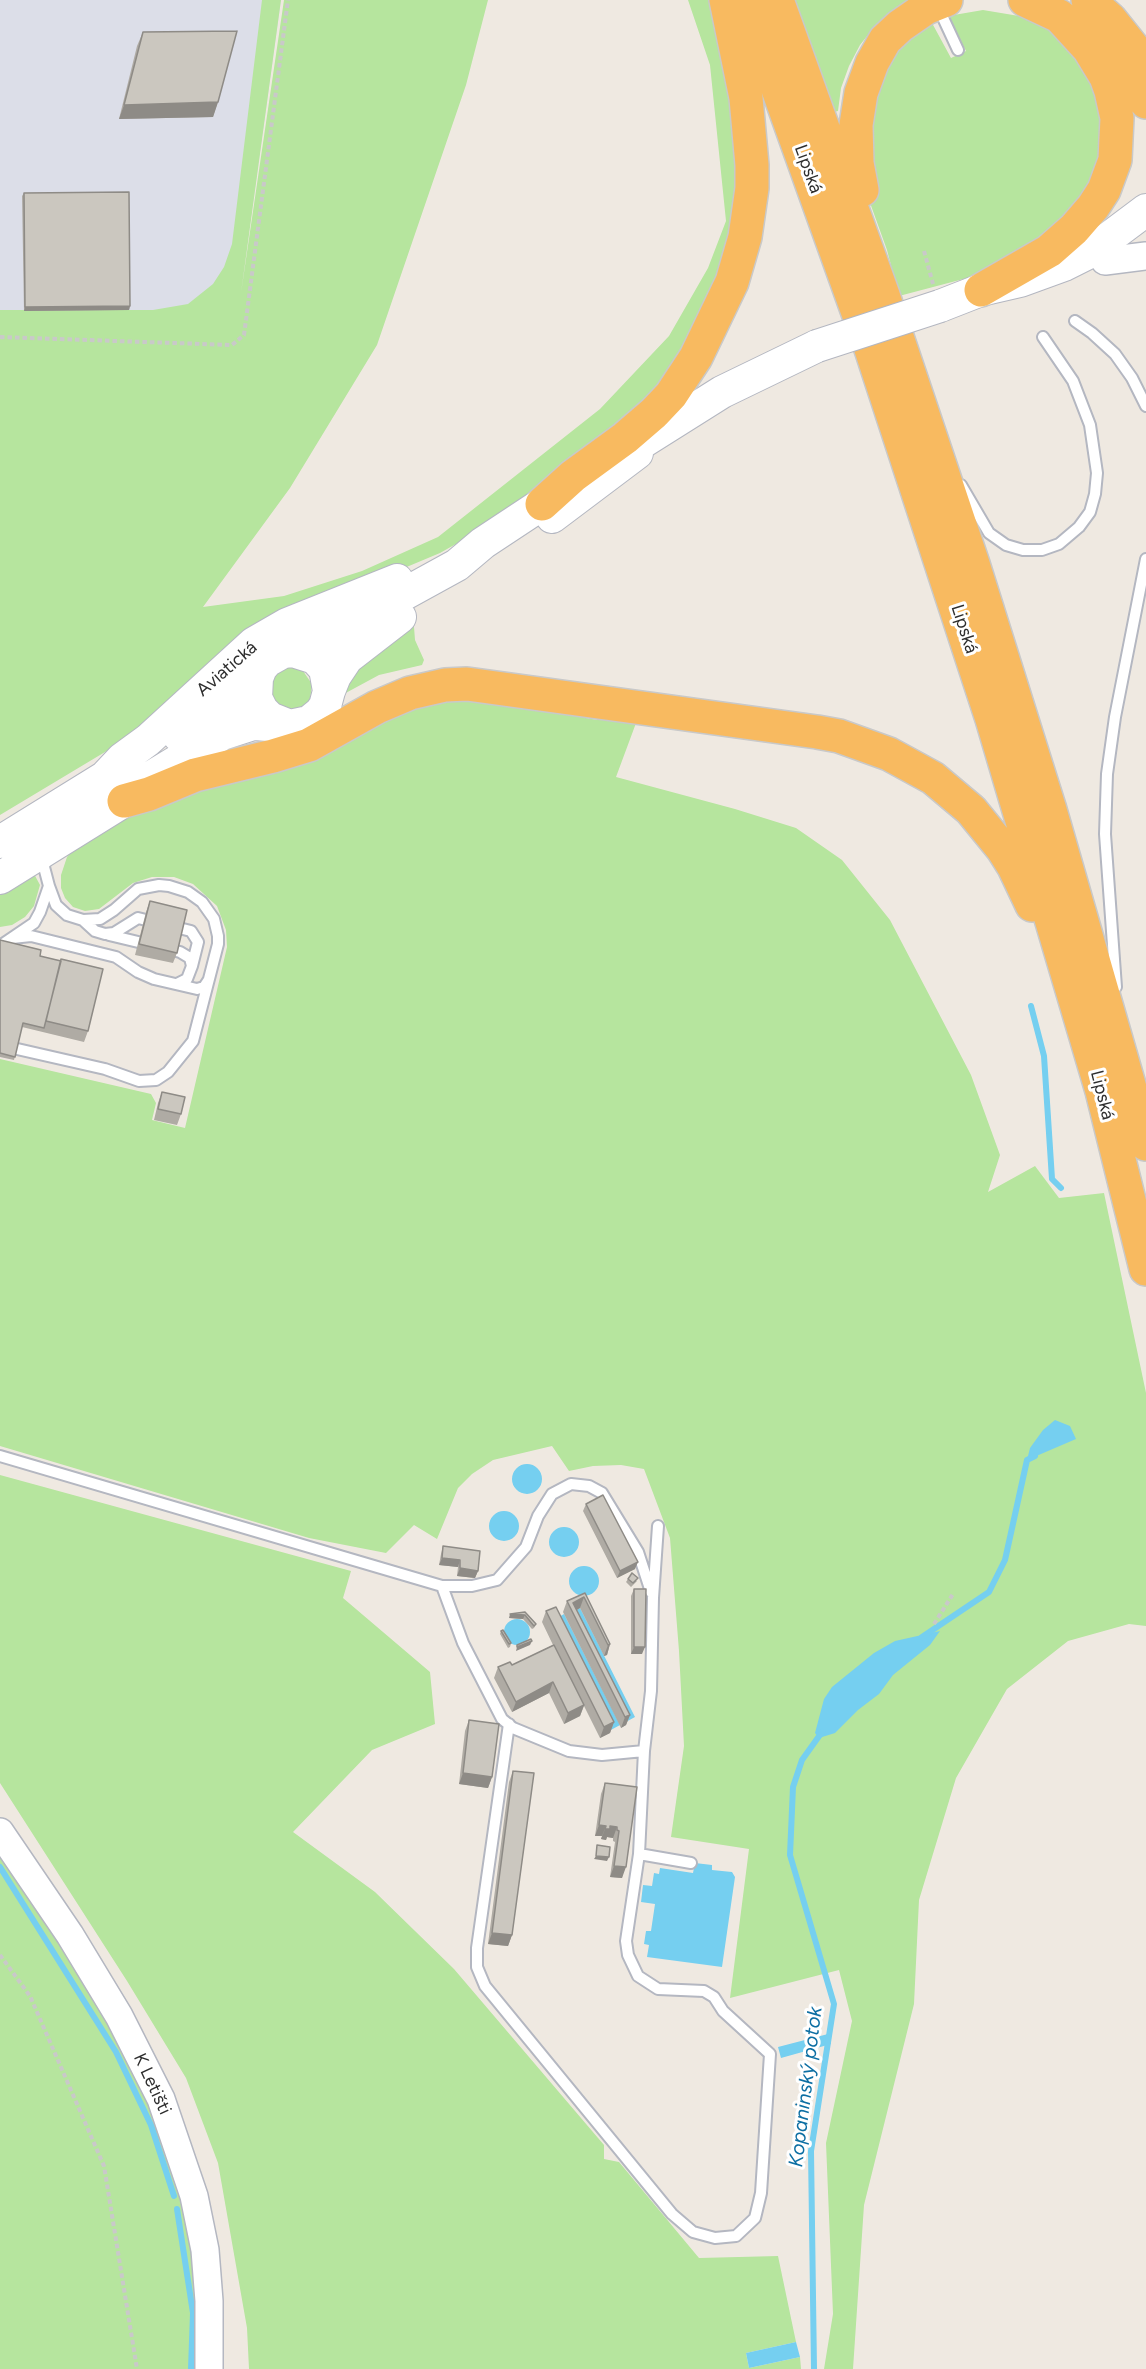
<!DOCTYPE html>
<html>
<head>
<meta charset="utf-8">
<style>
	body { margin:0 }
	canvas { display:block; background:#efe9e1 }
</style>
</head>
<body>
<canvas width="1146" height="2369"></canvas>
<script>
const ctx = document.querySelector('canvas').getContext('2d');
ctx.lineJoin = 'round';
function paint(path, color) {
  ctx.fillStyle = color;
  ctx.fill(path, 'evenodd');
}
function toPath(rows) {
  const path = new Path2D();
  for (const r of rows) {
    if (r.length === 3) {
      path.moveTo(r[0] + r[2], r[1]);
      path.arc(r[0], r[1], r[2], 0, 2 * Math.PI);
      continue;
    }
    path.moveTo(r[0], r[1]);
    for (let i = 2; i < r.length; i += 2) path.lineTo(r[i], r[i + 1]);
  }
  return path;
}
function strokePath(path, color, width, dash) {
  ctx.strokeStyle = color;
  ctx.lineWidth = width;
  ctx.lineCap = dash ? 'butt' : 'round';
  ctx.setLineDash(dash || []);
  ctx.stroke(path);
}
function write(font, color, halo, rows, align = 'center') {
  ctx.font = font + ' Figtree,sans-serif';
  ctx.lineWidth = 6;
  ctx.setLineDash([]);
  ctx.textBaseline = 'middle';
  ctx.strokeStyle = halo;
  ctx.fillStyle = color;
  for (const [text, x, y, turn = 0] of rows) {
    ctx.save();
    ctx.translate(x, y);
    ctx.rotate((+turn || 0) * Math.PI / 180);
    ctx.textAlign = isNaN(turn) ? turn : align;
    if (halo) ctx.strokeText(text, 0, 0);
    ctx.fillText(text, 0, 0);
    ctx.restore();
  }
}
paint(toPath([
	[0,0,281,0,235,333,0,324]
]), '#dcdee8');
paint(toPath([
	[262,0,281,0,241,293,284,0,488,0,466,85,377,345,290,488,203,607,284,596,362,571,438,537,600,409,669,336,708,268,726,221,710,65,688,0,715,0,742,125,728,264,676,364,637,410,566,468,470,536,440,553,366,584,188,693,115,746,0,815,0,310,153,310,188,304,213,284,224,267,232,244],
	[793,0,907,0,875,26,860,45,849,66,841,88,838,111,834,112],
	[983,10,1019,16,1047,28,1062,39,1094,82,1104,138,1093,184,1073,213,1003,264,971,277,899,296,887,250,869,200,860,144,894,49,932,23,951,58,966,51,948,16],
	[413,614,415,640,424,660,422,665,379,675,342,695,340,683],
	[288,666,303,671,312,684,310,700,305,706,290,712,270,701,269,679,274,672],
	[425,698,586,709,586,718,598,720,600,711,639,715,616,777,735,809,796,828,842,860,890,920,971,1075,1000,1155,988,1192,1035,1166,1059,1198,1104,1193,1146,1393,1146,1626,1129,1624,1068,1641,1007,1689,956,1778,919,1900,914,2004,864,2205,853,2369,824,2369,833,2314,826,2143,852,2021,839,1970,730,1998,749,1849,671,1837,684,1746,679,1651,670,1538,644,1469,621,1465,593,1466,569,1471,552,1446,493,1460,472,1474,458,1488,437,1539,414,1525,386,1553,309,1538,0,1446,0,1059,151,1094,156,1103,152,1120,185,1128,227,947,226,930,217,906,193,884,174,877,152,877,133,883,99,909,85,911,73,907,65,898,61,888,61,875,67,857,71,852,120,818],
	[33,872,40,885,34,906,25,917,12,925,0,927,0,893],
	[0,1475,351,1571,343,1598,430,1672,435,1724,372,1750,293,1832,375,1892,454,1969,604,2145,604,2159,619,2162,699,2258,778,2256,796,2342,746,2353,749,2368,800,2357,801,2369,249,2369,247,2328,218,2163,186,2078,127,1981,0,1783],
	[0,1850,37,1901,132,2064,169,2151,194,2251,199,2369,0,2369]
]), '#b6e59e');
paint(toPath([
	[1055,1420,1070,1426,1076,1439,1027,1460,1030,1448,1043,1430],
	[527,1479,15],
	[504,1526,15],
	[564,1542,15],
	[584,1581,15],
	[580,1608,635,1717,624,1723,569,1614],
	[564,1614,620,1725,609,1731,554,1620],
	[517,1632,13],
	[940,1631,930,1645,893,1675,879,1694,858,1710,835,1733,819,1738,815,1733,824,1699,832,1687,874,1653,895,1641],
	[695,1863,712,1865,712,1870,732,1872,735,1877,722,1967,647,1957,649,1945,644,1944,646,1931,651,1931,655,1904,641,1902,643,1885,652,1886,654,1873,659,1874,660,1868,693,1873],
	[828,2034,831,2044,781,2058,778,2047],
	[796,2342,800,2357,749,2368,746,2353]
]), '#75cff0');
strokePath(toPath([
	[1031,1006,1044,1056,1052,1179,1061,1188],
	[922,1637,989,1592,1005,1560,1027,1460,1035,1456],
	[0,1867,116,2052,151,2125,174,2196],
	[177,2209,193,2313,191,2369],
	[814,2369,811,2151,834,2004,790,1855,793,1787,802,1760,822,1732]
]), '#75cff0', 6);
const service = toPath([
	[938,7,958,50],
	[1075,321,1092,333,1115,354,1132,378,1146,406],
	[961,485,989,533,1006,545,1023,550,1042,550,1059,544,1079,527,1090,512,1095,494,1097,473,1090,425,1073,381,1043,337],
	[83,920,95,931,105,934,114,933,138,918,191,931,198,942,192,966,187,979,177,984],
	[109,935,180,952,190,958,192,966],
	[12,938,31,936,116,957,138,972,154,979,197,989,204,987,208,981],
	[0,946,34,923,40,912,49,886],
	[1116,987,1105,834,1107,774,1115,717,1146,559],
	[0,1045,105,1069,139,1081,156,1080,168,1072,193,1041,218,944,218,936,214,919,202,902,188,892,169,886,159,885,138,889,114,910,100,919,83,920,67,915,56,905,49,886,44,867,46,857],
	[0,1456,442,1586,463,1643,502,1719,513,1728,569,1751,602,1755,644,1751],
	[442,1586,472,1586,497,1580,526,1547,538,1516,552,1494,571,1484,589,1486,602,1493,638,1552,651,1592],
	[509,1724,477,1948,477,1967,485,1986,672,2214,693,2232,715,2238,736,2236,755,2218,761,2193,770,2054,723,2011,714,1997,704,1991,658,1989,638,1976,628,1955,626,1941,639,1854,644,1751,651,1691,653,1598,658,1526],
	[639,1854,691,1863]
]);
const tertiary = toPath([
	[1105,261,1146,256],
	[0,1832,70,1935,119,2016,161,2099,194,2196,205,2250,209,2301,209,2369]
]);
const secondary = toPath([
	[940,306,981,290,1020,281,1064,265,1090,252,1146,210],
	[614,460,722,392,817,346],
	[552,517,637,453],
	[293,651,315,658,325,669,329,691,325,706,320,713,309,722,290,726,270,718,262,710,256,698,257,678,261,668,267,661,283,652,293,651,305,650,324,643,386,604,457,565,483,543,542,504,565,493],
	[329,691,335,676,347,658,400,617],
	[179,736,237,697,261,668],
	[0,842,105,777,122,759,148,740,254,643,287,624,397,580],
	[0,878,124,801,140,784,222,734,253,724,289,726]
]);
const trunk = toPath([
	[746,0,871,349,992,719,1102,1091,1146,1269],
	[777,0,883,295,973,564,1050,810,1146,1144],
	[1025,0,1059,16,1084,34,1113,61,1146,102],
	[1088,0,1110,19,1146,64],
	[862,190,857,163,856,125,861,93,872,63,885,40,900,26,926,8,946,0],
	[981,290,1049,251,1074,229,1093,207,1104,190,1115,160,1117,118,1111,91,1106,77,1089,49,1059,16],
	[542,504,573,476,625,438,654,413,671,395,696,357,732,282,745,237,752,188,752,165,746,98,726,0],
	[124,801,149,794,195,775,273,756,309,745,377,707,410,693,445,685,467,684,489,687,817,732,839,736,889,754,933,778,971,810,1002,848,1014,867,1032,905]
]);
strokePath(service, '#b4b7c1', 14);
strokePath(tertiary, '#b4b7c1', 30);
strokePath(secondary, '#b4b7c1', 34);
strokePath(trunk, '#c9c9c9', 36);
strokePath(toPath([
	[924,251,933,284],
	[0,337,232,345,244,335,288,0],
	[934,1624,953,1594],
	[0,1955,30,1996,104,2166,137,2369]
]), '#c9c9c9', 4, [4.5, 3]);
strokePath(service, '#fff', 10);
strokePath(tertiary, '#fff', 27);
strokePath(secondary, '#fff', 32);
strokePath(trunk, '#f8ba60', 33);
const secondaryBridge = toPath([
	[817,346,940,306]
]);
strokePath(secondaryBridge, '#b4b7c1', 34, []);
strokePath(secondaryBridge, '#fff', 32);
paint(toPath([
	[143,32,218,102,213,117,119,119,137,46],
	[24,193,130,306,129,310,24,311,22,196],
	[150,901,177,953,173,963,135,955,146,912],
	[0,941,40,956,61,961,88,1031,84,1042,22,1027,14,1060,0,1057],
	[162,1092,181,1114,177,1125,154,1120,158,1103],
	[586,1504,635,1569,617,1578,583,1511],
	[443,1546,478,1571,475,1578,457,1576,458,1567,439,1565,441,1554],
	[628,1579,637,1581,631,1587,626,1582],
	[634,1589,642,1654,631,1654,631,1596],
	[585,1593,610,1644,607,1655,604,1656,580,1608,577,1610,630,1715,626,1725,621,1728,563,1612,567,1601],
	[546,1611,614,1722,610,1733,600,1738,584,1706,580,1716,564,1724,549,1693,512,1712,494,1678,498,1667,512,1665,553,1645,542,1622],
	[525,1612,536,1624,534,1628,532,1629,523,1619,509,1618],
	[501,1631,511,1643,510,1647,508,1648,500,1634],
	[469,1720,492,1777,488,1788,459,1784,465,1731],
	[513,1771,512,1935,508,1946,488,1944,509,1782],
	[605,1783,637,1787,622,1878,610,1877,615,1842,613,1841,613,1838,607,1837,606,1840,601,1839,602,1836,595,1836,601,1794]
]), '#afaba4');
paint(toPath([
	[218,102,213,117,119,119,124,105],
	[130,306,129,310,24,311,25,307],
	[442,1558,460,1560,458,1567,439,1565],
	[638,1562,635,1569,617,1578,620,1571],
	[460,1568,478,1571,475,1578,457,1576],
	[584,1597,580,1608,573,1612,573,1603],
	[510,1614,525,1615,523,1619,509,1618],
	[532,1641,530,1645,516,1651,517,1647],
	[610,1644,607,1655,604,1656,608,1645],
	[634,1647,645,1647,642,1654,631,1654],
	[553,1682,549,1693,512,1712,516,1702],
	[584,1705,580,1716,564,1724,568,1713],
	[630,1715,626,1725,621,1728,625,1717],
	[614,1722,610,1733,600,1738,604,1727],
	[463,1773,492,1777,488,1788,459,1784],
	[599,1825,606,1826,602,1836,595,1836],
	[610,1826,617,1827,613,1838,607,1837,606,1840,601,1839,605,1829],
	[596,1856,609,1857,607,1861,594,1859],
	[614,1866,626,1867,622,1878,610,1877],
	[492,1933,512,1935,508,1946,488,1944]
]), '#8e8b86');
const building = toPath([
	[237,31,218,102,124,105,143,32,237,31],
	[129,192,130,306,25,307,24,193,129,192],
	[150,901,187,910,177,953,139,944,150,901],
	[0,940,41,950,40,956,61,961,44,1028,23,1023,15,1057,0,1053,0,940],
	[61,959,103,969,88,1031,46,1021,61,959],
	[162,1092,185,1097,181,1114,158,1109,162,1092],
	[603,1495,638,1562,620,1571,586,1504,603,1495],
	[443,1546,480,1551,478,1571,460,1568,460,1560,442,1558,443,1546],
	[632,1573,638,1578,633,1583,628,1579,632,1573],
	[634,1589,646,1589,645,1647,634,1647,634,1589],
	[585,1593,610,1644,608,1645,584,1597,573,1603,630,1715,625,1717,567,1601,585,1593],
	[556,1607,614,1722,604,1727,546,1611,556,1607],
	[525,1612,536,1624,534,1626,525,1615,510,1614,525,1612],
	[503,1630,511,1643,509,1644,501,1631,503,1630],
	[531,1639,532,1641,517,1647,517,1645,531,1639],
	[554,1645,584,1705,568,1713,553,1682,516,1702,498,1667,510,1662,512,1665,554,1645],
	[469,1720,499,1724,492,1777,463,1773,469,1720],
	[513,1771,534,1773,512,1935,492,1933,513,1771],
	[605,1783,637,1787,626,1867,614,1866,619,1831,617,1830,617,1827,610,1826,610,1829,605,1829,606,1826,599,1825,605,1783],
	[597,1845,610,1847,609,1857,596,1856,597,1845]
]);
paint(building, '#cbc7bf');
strokePath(building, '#8e8b86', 1.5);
write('18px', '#2e2e2e', '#fff', [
	["Lipská",808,169,70],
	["Lipská",964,629,72],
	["Aviatická",227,669,-41],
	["Lipská",1102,1095,76],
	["K Letišti",152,2084,65]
]);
write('italic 20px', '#0d6fa3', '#fff', [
	["Kopaninský potok",806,2087,-83]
]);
</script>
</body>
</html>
